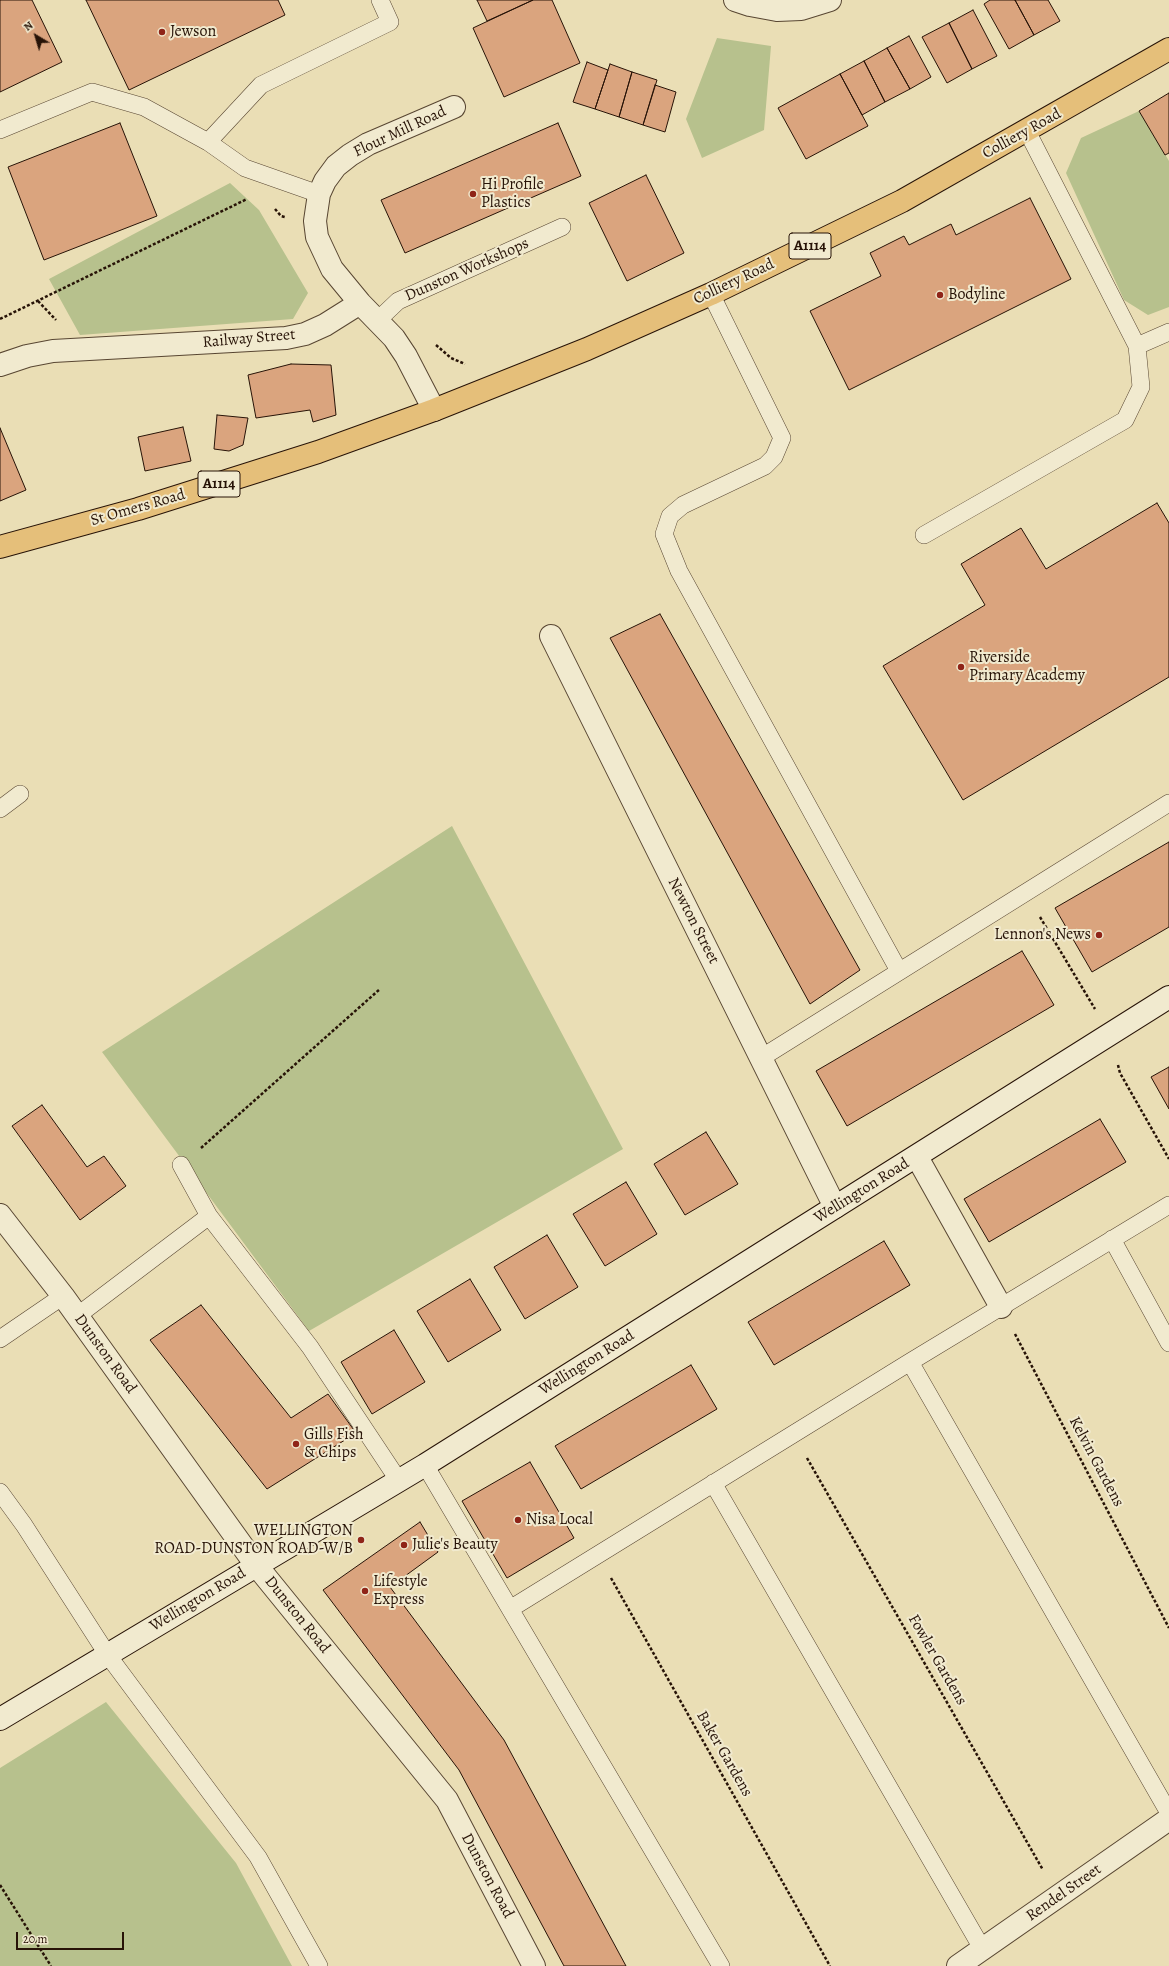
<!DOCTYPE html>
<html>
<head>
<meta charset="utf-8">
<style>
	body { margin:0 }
	#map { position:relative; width:1169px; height:1966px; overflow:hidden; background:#eadeb5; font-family:Alegreya,serif }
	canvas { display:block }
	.north { position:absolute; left:16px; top:16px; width:40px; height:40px; -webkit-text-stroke:3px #f1eacf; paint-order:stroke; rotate:322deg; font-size:11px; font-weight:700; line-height:16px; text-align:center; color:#271307 }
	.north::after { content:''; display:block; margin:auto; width:14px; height:18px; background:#271307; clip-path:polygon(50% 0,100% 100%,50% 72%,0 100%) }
	.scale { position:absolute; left:16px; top:1932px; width:108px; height:18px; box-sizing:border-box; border:2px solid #271307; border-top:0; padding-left:5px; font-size:12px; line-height:14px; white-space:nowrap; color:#271307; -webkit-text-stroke:3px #f1eacf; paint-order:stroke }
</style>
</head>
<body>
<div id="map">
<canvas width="1169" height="1966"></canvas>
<div class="north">N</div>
<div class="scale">20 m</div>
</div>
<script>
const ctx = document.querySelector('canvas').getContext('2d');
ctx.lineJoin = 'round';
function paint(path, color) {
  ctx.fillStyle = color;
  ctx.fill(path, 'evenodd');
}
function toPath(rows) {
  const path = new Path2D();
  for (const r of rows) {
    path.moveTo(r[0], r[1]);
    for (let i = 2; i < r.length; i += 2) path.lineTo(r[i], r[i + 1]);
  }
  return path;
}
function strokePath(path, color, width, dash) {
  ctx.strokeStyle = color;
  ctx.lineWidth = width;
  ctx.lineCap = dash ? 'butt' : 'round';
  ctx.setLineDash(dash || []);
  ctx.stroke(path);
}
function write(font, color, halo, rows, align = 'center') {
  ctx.font = font + ' Alegreya,serif';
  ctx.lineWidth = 4;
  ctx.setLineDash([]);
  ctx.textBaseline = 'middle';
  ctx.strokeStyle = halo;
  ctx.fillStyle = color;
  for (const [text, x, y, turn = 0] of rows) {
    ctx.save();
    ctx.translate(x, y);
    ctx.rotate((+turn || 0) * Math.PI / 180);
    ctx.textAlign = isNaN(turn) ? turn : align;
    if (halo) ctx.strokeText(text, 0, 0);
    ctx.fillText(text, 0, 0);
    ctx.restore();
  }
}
paint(toPath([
	[717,38,771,46,764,130,702,158,686,119],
	[1139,111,1169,161,1169,307,1148,315,1124,300,1066,173,1081,138],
	[230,183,259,210,308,293,293,319,80,335,49,279],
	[452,826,623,1149,309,1331,102,1052],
	[106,1702,236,1863,292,1966,0,1966,0,1768]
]), '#b7c18d');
const building = toPath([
	[0,0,32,0,62,62,0,92,0,0],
	[86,0,278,0,285,15,129,90,86,0],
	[477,0,533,0,487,21,477,0],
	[533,0,552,0,580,63,504,97,473,28,533,0],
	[990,0,1015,0,1034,35,1009,49,984,4,990,0],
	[1015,0,1048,0,1060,21,1034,35,1015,0],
	[973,10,997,56,972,69,949,23,973,10],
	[949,23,972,69,947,83,922,37,949,23],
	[909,36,931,77,910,89,887,48,909,36],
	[887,48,910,89,885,102,864,61,887,48],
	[864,61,885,102,862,115,840,74,864,61],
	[587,62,608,70,595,109,573,102,587,62],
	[610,64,632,72,619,117,595,109,610,64],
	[632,72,657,80,643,125,619,117,632,72],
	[840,74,868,126,806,159,778,108,840,74],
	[655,85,676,92,665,132,643,125,655,85],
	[1169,93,1169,153,1165,155,1139,111,1169,93],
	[120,123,157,216,44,260,8,167,120,123],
	[558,123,581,176,405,253,381,200,558,123],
	[646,175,684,253,627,281,589,203,646,175],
	[1030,198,1071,279,849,390,810,311,881,276,870,253,904,236,909,245,951,224,956,235,1030,198],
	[291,364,331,365,336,415,313,422,310,410,256,418,248,375,291,364],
	[217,415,248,418,243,445,229,451,214,449,217,415],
	[183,427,191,461,145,471,138,437,183,427],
	[0,428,26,490,0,501,0,428],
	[1157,503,1169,523,1169,677,963,800,883,666,985,605,961,564,1021,528,1046,569,1157,503],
	[660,614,860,970,810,1004,610,638,660,614],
	[1169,842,1169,927,1092,972,1055,908,1169,842],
	[1022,951,1054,1005,847,1126,816,1071,1022,951],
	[1169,1067,1169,1109,1151,1077,1169,1067],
	[42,1105,87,1167,104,1156,126,1186,80,1220,12,1126,42,1105],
	[1100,1119,1126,1162,989,1242,964,1199,1100,1119],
	[706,1132,738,1184,685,1215,654,1164,706,1132],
	[626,1182,657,1234,605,1266,573,1214,626,1182],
	[547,1235,578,1287,525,1319,494,1267,547,1235],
	[884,1241,910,1285,774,1365,748,1322,884,1241],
	[470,1279,501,1330,448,1362,417,1311,470,1279],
	[201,1305,291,1418,328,1394,356,1433,267,1489,150,1340,201,1305],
	[394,1330,425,1382,372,1414,341,1362,394,1330],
	[691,1365,717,1409,581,1489,555,1446,691,1365],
	[530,1462,574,1538,507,1578,462,1501,530,1462],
	[420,1522,438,1552,390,1587,504,1740,626,1966,564,1966,459,1770,323,1590,420,1522]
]);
paint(building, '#daa47e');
strokePath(building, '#271307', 1);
const lane = toPath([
	[0,130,92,92,144,107,208,142,245,168,319,194],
	[208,142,261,85,390,22,380,0],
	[711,294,782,438,774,457,765,466,683,505,670,516,664,534,679,571,899,971],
	[378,320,398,301,562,227],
	[1137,346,1169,332],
	[924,535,1125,420,1141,387,1137,346,1027,131],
	[0,809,20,794],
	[761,1058,1169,803],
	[181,1165,209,1216,310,1347,399,1481],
	[1112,1239,1169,1343],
	[77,1316,209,1216],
	[0,1339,63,1296],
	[910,1362,1169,1813],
	[425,1465,721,1966],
	[713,1483,983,1950],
	[0,1492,24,1525,107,1654,258,1857,319,1966],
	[510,1609,910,1362,1169,1205]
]);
const street = toPath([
	[735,0,750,5,777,10,801,9,830,0],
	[0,365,27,356,53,351,286,338,305,334,325,325,360,303],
	[434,410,406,356,394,338,360,303,332,269,317,237,315,221,319,194,325,181,336,166,350,155,368,144,454,107],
	[551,636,835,1207],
	[917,1157,1001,1307],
	[0,1215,63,1296,256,1565,447,1800,534,1966],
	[958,1966,1169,1819]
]);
const secondary = toPath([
	[0,1719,425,1465,1169,997]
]);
const primary = toPath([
	[0,547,138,509,318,452,434,410,587,349,711,294,902,201,1169,49]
]);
strokePath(lane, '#584632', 18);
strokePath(street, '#584632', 24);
strokePath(secondary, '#271307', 24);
strokePath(primary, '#271307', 24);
strokePath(toPath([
	[275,209,281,216,285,217],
	[38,301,56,320],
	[0,319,247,199],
	[436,345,451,358,465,364],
	[1040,917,1095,1009],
	[1118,1065,1120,1073,1169,1159],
	[201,1148,380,989],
	[1015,1334,1169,1628],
	[807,1458,1043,1870],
	[611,1578,830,1966],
	[0,1885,51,1966]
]), '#271307', 2.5, [3, 2]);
strokePath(lane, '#f1eacf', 17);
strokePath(street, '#f1eacf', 22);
strokePath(secondary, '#f1eacf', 22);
strokePath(primary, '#e5bf7a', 22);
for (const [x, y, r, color] of [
	[162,32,4,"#8f2418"],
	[473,194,4,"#8f2418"],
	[940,295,4,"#8f2418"],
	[961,667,4,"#8f2418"],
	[1099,935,4,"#8f2418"],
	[296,1444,4,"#8f2418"],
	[518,1520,4,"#8f2418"],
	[361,1540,4,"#8f2418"],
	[404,1545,4,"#8f2418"],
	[365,1591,4,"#8f2418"]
]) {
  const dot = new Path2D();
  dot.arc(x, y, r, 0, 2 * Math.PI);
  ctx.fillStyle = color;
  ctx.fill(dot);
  strokePath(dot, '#f1eacf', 1.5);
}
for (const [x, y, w] of [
	[810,246,42],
	[219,484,42]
]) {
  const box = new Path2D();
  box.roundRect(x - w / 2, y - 13, w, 26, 3);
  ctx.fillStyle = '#f1eacf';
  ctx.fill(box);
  strokePath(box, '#271307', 1);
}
write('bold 15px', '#271307', null, [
	["A1114",810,246],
	["A1114",219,484]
]);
write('16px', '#271307', '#f1eacf', [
	["Jewson",170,32],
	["Hi Profile",481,185],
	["Plastics",481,203],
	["Bodyline",948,295],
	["Riverside",969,658],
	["Primary Academy",969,676],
	["Lennon's News",1091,935,"right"],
	["Gills Fish",304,1435],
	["& Chips",304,1453],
	["Nisa Local",526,1520],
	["WELLINGTON",353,1531,"right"],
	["ROAD-DUNSTON ROAD-W/B",353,1549,"right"],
	["Julie's Beauty",412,1545],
	["Lifestyle",373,1582],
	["Express",373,1600]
], 'left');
write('16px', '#271307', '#f1eacf', [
	["Flour Mill Road",400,132,-25],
	["Colliery Road",1022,134,-29],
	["Dunston Workshops",467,270,-24],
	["Colliery Road",734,282,-25],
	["Railway Street",249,339,-5],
	["St Omers Road",138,508,-16],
	["Newton Street",693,921,63],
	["Wellington Road",862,1191,-32],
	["Dunston Road",105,1354,54],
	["Wellington Road",587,1363,-32],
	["Kelvin Gardens",1096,1462,62],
	["Wellington Road",198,1600,-31],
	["Dunston Road",297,1615,51],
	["Fowler Gardens",937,1660,60],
	["Baker Gardens",724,1754,60],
	["Dunston Road",487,1876,62],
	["Rendel Street",1064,1893,-35]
]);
</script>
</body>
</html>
